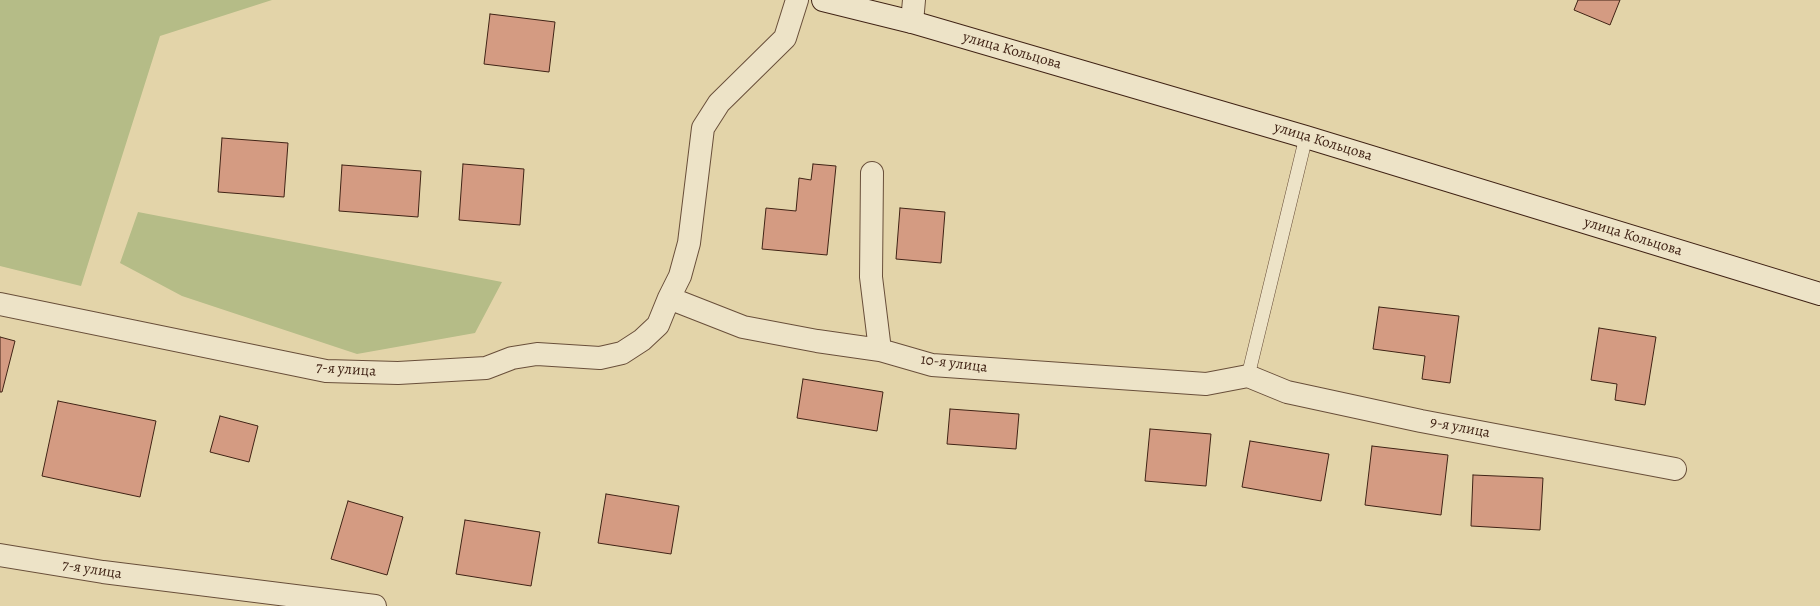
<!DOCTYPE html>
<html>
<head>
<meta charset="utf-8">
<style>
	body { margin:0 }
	canvas { display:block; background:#e3d4a9 }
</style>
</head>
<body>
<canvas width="1820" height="606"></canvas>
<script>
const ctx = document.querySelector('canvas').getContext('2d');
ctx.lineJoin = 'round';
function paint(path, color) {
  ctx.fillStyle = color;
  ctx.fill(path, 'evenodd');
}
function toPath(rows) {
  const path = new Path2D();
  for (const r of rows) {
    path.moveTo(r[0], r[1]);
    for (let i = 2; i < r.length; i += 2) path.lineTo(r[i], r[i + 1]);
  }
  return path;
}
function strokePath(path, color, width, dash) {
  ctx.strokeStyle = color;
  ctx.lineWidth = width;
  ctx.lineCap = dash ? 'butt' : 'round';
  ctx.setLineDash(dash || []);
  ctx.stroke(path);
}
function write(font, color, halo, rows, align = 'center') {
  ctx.font = font + ' Alegreya,serif';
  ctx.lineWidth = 3.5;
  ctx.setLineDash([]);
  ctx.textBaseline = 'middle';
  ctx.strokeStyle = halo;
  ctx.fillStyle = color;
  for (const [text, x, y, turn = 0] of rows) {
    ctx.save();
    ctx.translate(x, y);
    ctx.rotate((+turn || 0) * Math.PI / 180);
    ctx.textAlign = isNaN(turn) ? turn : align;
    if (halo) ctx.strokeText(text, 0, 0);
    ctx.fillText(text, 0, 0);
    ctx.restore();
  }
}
paint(toPath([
	[0,0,272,0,160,36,81,286,0,266],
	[138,212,502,282,475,333,357,354,182,296,120,263]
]), '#b5bc87');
const building = toPath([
	[1578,0,1620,0,1610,25,1574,10,1578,0],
	[490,14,555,22,549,72,484,64,490,14],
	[222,138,288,143,284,197,218,192,222,138],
	[463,164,524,169,520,225,459,220,463,164],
	[813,164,836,166,827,255,762,249,766,208,796,211,799,178,811,180,813,164],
	[342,165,421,171,418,217,339,211,342,165],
	[900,208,945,212,941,263,896,259,900,208],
	[1379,307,1459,316,1450,383,1422,379,1425,356,1373,349,1379,307],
	[1599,328,1656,337,1645,405,1615,400,1617,384,1591,380,1599,328],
	[0,337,15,341,2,392,0,392,0,337],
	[803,379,883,392,877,431,797,418,803,379],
	[58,401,156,421,140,497,42,476,58,401],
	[950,409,1019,414,1016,449,947,444,950,409],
	[220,416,258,426,249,462,210,452,220,416],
	[1150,429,1211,434,1206,486,1145,481,1150,429],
	[1250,441,1329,454,1321,501,1242,487,1250,441],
	[1372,446,1448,455,1441,515,1365,505,1372,446],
	[1473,475,1543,478,1540,530,1471,526,1473,475],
	[606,494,679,506,671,554,598,543,606,494],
	[348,501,403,517,387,575,331,559,348,501],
	[465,520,540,532,531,586,456,574,465,520]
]);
paint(building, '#d49b82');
strokePath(building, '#402315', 1);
const lane = toPath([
	[1248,376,1306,137]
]);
const street = toPath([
	[912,22,914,0],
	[872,173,871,277,880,350],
	[669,298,743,327,817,341,880,350,932,365,1206,384,1248,376,1287,392,1421,421,1675,469],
	[0,304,326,371,398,373,486,368,512,358,537,354,600,358,622,353,642,340,658,325,669,298,680,276,689,243,703,128,719,103,785,38,797,0],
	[0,555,103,572,375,606]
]);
const secondary = toPath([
	[823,0,912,22,1306,137,1820,294]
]);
strokePath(lane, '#694f3a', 14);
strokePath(street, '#694f3a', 24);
strokePath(secondary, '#402315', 24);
strokePath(lane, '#ede3c7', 13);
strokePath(street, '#ede3c7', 22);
strokePath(secondary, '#ede3c7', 22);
write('15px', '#402315', '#ede3c7', [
	["улица Кольцова",1012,51,16],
	["улица Кольцова",1323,142,17],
	["улица Кольцова",1633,237,17],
	["10-я улица",954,364,7],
	["7-я улица",346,370,4],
	["9-я улица",1460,428,11],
	["7-я улица",92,570,9]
]);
</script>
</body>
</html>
